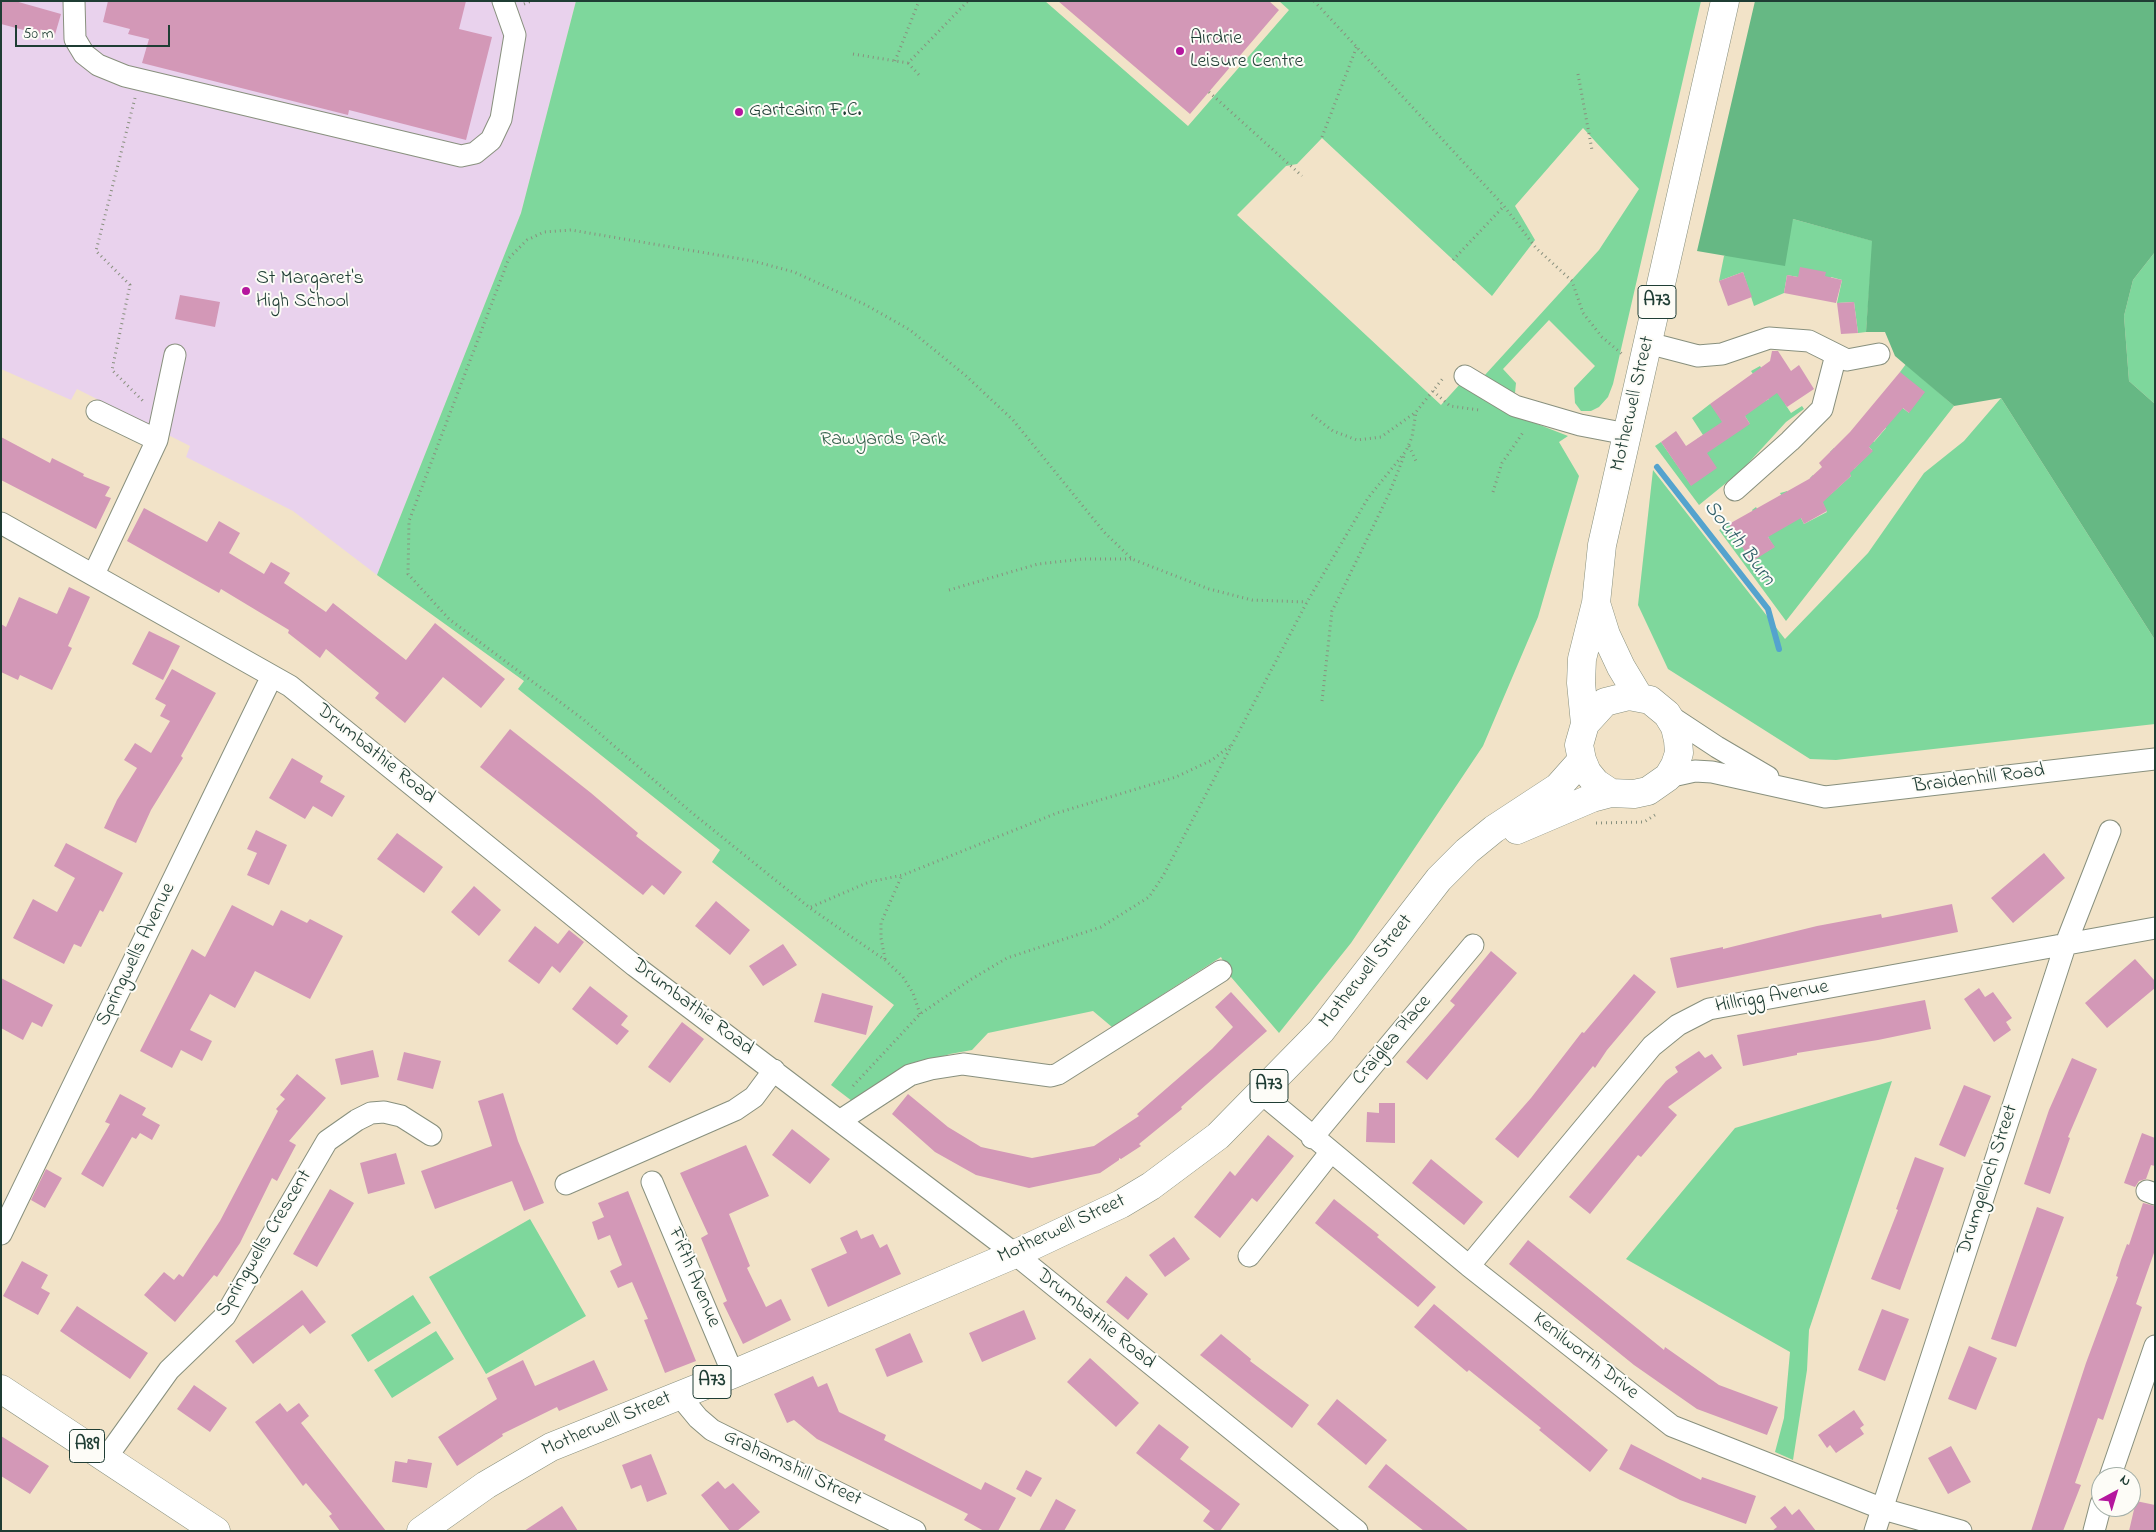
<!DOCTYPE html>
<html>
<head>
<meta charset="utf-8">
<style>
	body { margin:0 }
	#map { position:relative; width:2156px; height:1532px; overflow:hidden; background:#f2e3c8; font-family:"Indie Flower",sans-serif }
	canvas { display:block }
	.frame { position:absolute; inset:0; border:2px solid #1f3d34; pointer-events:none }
	.north { position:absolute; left:2091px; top:1467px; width:50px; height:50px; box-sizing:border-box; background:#fdfcf7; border:1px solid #a4b0a9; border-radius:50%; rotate:39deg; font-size:14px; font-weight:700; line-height:20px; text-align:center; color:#1f3d34 }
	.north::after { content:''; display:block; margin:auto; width:18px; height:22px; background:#b5179e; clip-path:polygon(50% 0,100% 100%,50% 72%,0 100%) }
	.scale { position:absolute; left:15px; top:25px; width:155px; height:22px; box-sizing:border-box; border:2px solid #1f3d34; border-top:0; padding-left:6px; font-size:15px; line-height:18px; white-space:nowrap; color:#1f3d34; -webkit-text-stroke:4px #fdfcf7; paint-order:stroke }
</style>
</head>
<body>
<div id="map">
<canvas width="2156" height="1532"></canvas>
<div class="frame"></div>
<div class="north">N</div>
<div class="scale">50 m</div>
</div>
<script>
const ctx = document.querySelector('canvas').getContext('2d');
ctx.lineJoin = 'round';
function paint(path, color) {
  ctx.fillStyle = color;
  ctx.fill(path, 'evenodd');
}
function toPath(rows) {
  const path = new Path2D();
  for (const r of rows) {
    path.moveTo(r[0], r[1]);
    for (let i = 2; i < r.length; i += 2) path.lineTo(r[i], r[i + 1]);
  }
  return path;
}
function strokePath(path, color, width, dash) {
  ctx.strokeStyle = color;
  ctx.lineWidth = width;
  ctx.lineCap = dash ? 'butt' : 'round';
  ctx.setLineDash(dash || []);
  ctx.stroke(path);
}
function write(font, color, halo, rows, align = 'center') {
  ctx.font = font + ' "Indie Flower",sans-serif';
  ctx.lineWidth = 4;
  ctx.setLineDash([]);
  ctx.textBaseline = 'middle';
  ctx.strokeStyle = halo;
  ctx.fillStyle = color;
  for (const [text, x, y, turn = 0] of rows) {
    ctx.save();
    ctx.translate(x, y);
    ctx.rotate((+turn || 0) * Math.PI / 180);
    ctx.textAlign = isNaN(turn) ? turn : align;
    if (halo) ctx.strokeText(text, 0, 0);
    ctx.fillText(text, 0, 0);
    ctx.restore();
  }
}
paint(toPath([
	[1,1,576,1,521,213,377,575,293,511,186,457,190,446,77,389,71,400,1,369]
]), '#e9d2ed');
paint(toPath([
	[576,1,1045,1,1188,126,1289,10,1279,1,1701,1,1613,384,1608,397,1599,407,1591,411,1581,411,1575,403,1574,388,1595,366,1549,320,1503,369,1516,383,1515,393,1507,391,1484,376,1599,250,1639,189,1583,128,1515,206,1535,240,1492,296,1322,138,1297,164,1286,166,1237,215,1441,405,1461,383,1499,409,1568,436,1559,442,1579,476,1538,617,1483,746,1351,943,1279,1033,1231,977,1221,957,1112,1027,1093,1011,988,1033,972,1050,950,1054,902,1070,852,1101,831,1085,894,1005,712,862,720,850,518,689,524,681,377,575,521,213],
	[1793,219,1873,241,1866,332,1858,333,1854,302,1837,303,1842,280,1831,277,1826,295,1798,277,1787,275,1784,293,1754,306,1743,272,1719,281,1724,256],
	[2155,252,2155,404,2129,381,2124,316,2133,280],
	[1906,364,1954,406,1786,621,1719,530,1729,524,1751,561,1774,547,1752,510,1756,507,1771,535,1789,508,1780,493,1784,492,1787,491,1804,524,1827,512,1810,478,1813,475,1831,494,1851,476,1830,452,1834,448,1854,469,1872,450,1852,430,1874,442,1886,428,1878,421,1895,402,1909,413,1900,372],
	[1760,366,1773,386,1796,396,1785,404,1791,413,1802,406,1804,409,1786,422,1742,470,1699,505,1655,446,1661,442,1691,485,1697,439,1703,435,1692,418,1710,404,1750,424,1743,413,1769,399,1751,371],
	[2001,398,2155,640,2155,724,1836,760,1810,759,1668,669,1638,605,1653,470,1785,639,1868,553,1924,473,1964,441],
	[1892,1081,1809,1330,1807,1370,1793,1460,1775,1452,1784,1418,1790,1352,1626,1259,1735,1128],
	[530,1219,586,1316,486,1374,429,1277],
	[413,1295,431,1323,368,1362,351,1335],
	[436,1331,454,1359,392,1398,374,1370]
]), '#7ed79c');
paint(toPath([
	[1755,1,2155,1,2155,252,2133,280,2124,316,2129,381,2155,404,2155,640,2001,398,1954,406,1895,356,1885,332,1866,332,1872,241,1793,219,1785,266,1697,251]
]), '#66b884');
strokePath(toPath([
	[1657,467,1768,609,1779,649]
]), '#54a3ce', 6);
paint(toPath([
	[1,1,15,1,61,14,54,38,1,24],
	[108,1,466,1,459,29,492,37,466,140,349,110,348,115,142,63,149,39,128,34,130,29,103,22],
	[1058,1,1269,1,1279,10,1190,114],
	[1800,267,1826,272,1825,276,1842,280,1836,303,1784,293,1787,275,1798,277],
	[1743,272,1752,297,1728,306,1719,281],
	[180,295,220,302,215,327,175,319],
	[1854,302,1858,333,1841,334,1837,303],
	[1772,351,1778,351,1791,371,1799,365,1814,389,1787,407,1777,393,1745,416,1750,424,1707,453,1717,468,1691,486,1661,442,1676,431,1686,446,1722,422,1710,404,1770,361],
	[1900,372,1925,392,1909,413,1903,408,1869,447,1873,451,1850,473,1851,476,1823,502,1827,511,1804,524,1801,518,1768,537,1775,547,1751,562,1729,524,1809,479,1822,467,1819,463,1850,432],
	[1,437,50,463,52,458,84,474,83,476,110,487,105,496,111,498,96,529,1,480],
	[144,508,207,542,219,521,240,533,229,553,264,574,271,562,290,573,284,583,326,612,333,603,406,660,435,623,505,679,481,708,443,677,405,723,375,698,379,693,326,649,320,658,288,633,289,630,221,589,219,593,127,541],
	[69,587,90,597,68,646,72,648,52,690,20,675,18,680,1,672,1,624,6,627,19,597,57,614],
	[149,631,180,646,163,680,132,664],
	[172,669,216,693,181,756,183,758,151,810,136,843,104,828,117,800,137,768,124,760,135,743,151,753,170,721,160,716,166,705,155,699],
	[510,729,591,793,638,833,636,836,682,872,664,895,652,885,643,895,480,767],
	[292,758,323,776,320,782,345,796,332,817,313,806,305,819,269,798],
	[256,830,287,845,269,885,247,875,257,853,247,849],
	[397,833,443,867,424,893,377,859],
	[66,843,123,873,103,912,100,910,81,947,74,944,64,964,13,938,33,899,57,912,75,878,54,866],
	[2044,853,2065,878,2013,923,1991,898],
	[474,886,501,910,479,936,451,912],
	[716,901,750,930,730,955,695,926],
	[1952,904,1958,932,1677,988,1670,958,1723,947,1723,949,1817,926,1881,914,1882,918],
	[232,905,273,926,281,910,307,923,310,919,343,936,310,999,255,971,235,1008,210,994,190,1030,212,1041,202,1061,181,1050,172,1068,140,1051,192,949,205,957],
	[535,926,558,944,569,930,584,942,560,973,552,966,539,984,508,961],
	[783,944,797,965,763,986,749,966],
	[1491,951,1517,973,1427,1080,1406,1062,1455,1005,1450,1001],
	[2135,959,2155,981,2155,988,2107,1028,2085,1003],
	[1634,974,1656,992,1607,1050,1595,1068,1593,1066,1518,1158,1495,1139,1531,1098,1582,1032,1584,1033],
	[1,978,53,1005,42,1027,32,1022,23,1040,1,1028],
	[590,986,628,1016,621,1025,629,1031,617,1045,572,1009],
	[1979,988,1985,997,1993,992,2012,1018,2006,1022,2011,1030,1994,1042,1964,999],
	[1231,992,1267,1031,1181,1107,1182,1109,1139,1144,1141,1146,1121,1159,1119,1158,1119,1160,1100,1173,1029,1188,976,1175,935,1152,892,1114,908,1094,948,1127,981,1147,1032,1158,1094,1146,1139,1116,1137,1114,1212,1049,1233,1027,1215,1007],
	[822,993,873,1006,866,1035,814,1022],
	[1925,1000,1931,1029,1878,1040,1797,1053,1797,1055,1743,1066,1737,1035],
	[682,1022,704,1039,670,1083,648,1067],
	[373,1050,379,1077,341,1085,335,1059],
	[1699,1051,1705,1058,1712,1054,1722,1068,1668,1107,1677,1115,1641,1157,1638,1155,1590,1214,1569,1197,1666,1081,1678,1072,1675,1067],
	[404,1052,441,1061,433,1089,397,1080],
	[2072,1058,2097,1069,2068,1137,2070,1138,2050,1194,2024,1184,2049,1110],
	[297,1074,326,1098,289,1141,296,1145,277,1181,272,1178,240,1243,217,1277,214,1275,175,1322,144,1295,164,1272,174,1280,179,1274,183,1277,220,1221,278,1111,276,1109,285,1099,280,1095],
	[1964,1085,1991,1096,1965,1157,1939,1145],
	[503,1093,518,1141,544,1203,524,1211,512,1181,435,1209,421,1171,492,1146,478,1101],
	[120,1094,146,1108,142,1115,160,1125,152,1140,140,1133,136,1139,132,1137,103,1187,81,1174,110,1124,105,1122],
	[1379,1103,1395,1103,1395,1143,1366,1142,1367,1112,1379,1113],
	[792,1129,830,1159,810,1184,772,1155],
	[2142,1133,2155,1138,2155,1166,2151,1165,2146,1179,2139,1181,2135,1187,2124,1183],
	[1268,1135,1294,1156,1257,1202,1252,1198,1220,1238,1194,1217,1230,1171,1235,1176],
	[746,1145,769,1196,729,1214,750,1266,747,1268,766,1307,781,1299,791,1320,743,1344,723,1303,727,1301,701,1238,708,1234,680,1173],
	[396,1153,405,1184,368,1194,360,1163],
	[1915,1157,1944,1168,1900,1290,1871,1279,1898,1210,1896,1209],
	[1431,1159,1483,1202,1464,1225,1412,1183],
	[46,1169,62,1178,45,1208,31,1200],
	[330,1189,354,1203,317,1267,293,1254],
	[628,1191,696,1361,665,1373,644,1320,648,1319,632,1282,618,1288,610,1271,622,1265,610,1235,598,1240,592,1222,604,1217,598,1203],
	[1334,1199,1379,1235,1377,1237,1436,1287,1418,1307,1315,1223],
	[2143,1203,2155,1206,2155,1250,2136,1304,2142,1307,2103,1420,2098,1418,2075,1483,2081,1485,2063,1531,2031,1531,2086,1363,2118,1277,2116,1276,2121,1260,2127,1244,2129,1245],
	[2037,1207,2064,1217,2016,1347,1991,1339],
	[857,1230,861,1239,873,1234,880,1248,887,1244,901,1274,828,1307,811,1269,847,1253,840,1238],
	[1174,1237,1190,1259,1165,1277,1149,1255],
	[1528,1240,1664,1350,1665,1347,1719,1385,1778,1407,1767,1435,1697,1409,1634,1365,1509,1264],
	[22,1261,48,1275,41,1288,50,1293,38,1315,3,1296],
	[1126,1276,1148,1294,1128,1320,1106,1302],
	[302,1290,326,1322,310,1334,303,1325,253,1364,235,1341],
	[1434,1304,1608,1450,1590,1472,1539,1430,1541,1428,1469,1370,1467,1372,1414,1327],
	[77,1306,148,1353,130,1379,60,1331],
	[1882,1309,1909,1319,1885,1381,1858,1370],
	[1024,1310,1036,1339,982,1362,969,1333],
	[910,1333,923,1362,887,1377,875,1349],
	[1221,1334,1251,1359,1250,1361,1309,1405,1292,1428,1200,1355],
	[1969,1346,1997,1358,1976,1410,1948,1399],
	[1090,1358,1139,1403,1116,1427,1067,1382],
	[523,1360,535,1386,594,1360,608,1390,559,1411,557,1407,502,1434,503,1436,457,1466,438,1437,497,1399,487,1378],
	[813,1376,818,1387,827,1383,839,1412,886,1435,884,1440,981,1490,985,1482,1016,1498,998,1531,984,1531,964,1520,968,1514,817,1439,794,1420,787,1423,774,1394],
	[194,1385,227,1408,210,1432,177,1409],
	[1337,1399,1387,1440,1366,1465,1317,1424],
	[280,1403,287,1412,299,1403,309,1416,301,1423,386,1531,340,1531,329,1516,332,1514,306,1483,303,1486,255,1422],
	[1854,1410,1864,1425,1860,1428,1864,1434,1836,1453,1830,1445,1827,1448,1818,1435],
	[1159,1424,1189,1447,1180,1459,1240,1504,1220,1531,1216,1531,1203,1521,1210,1511,1136,1453],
	[1,1436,49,1466,30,1494,1,1476],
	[1631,1444,1701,1480,1702,1477,1756,1496,1746,1524,1680,1500,1619,1469],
	[1951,1446,1971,1482,1948,1494,1928,1458],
	[651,1454,667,1494,647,1502,641,1485,631,1489,622,1465],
	[408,1459,432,1463,427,1488,392,1482,395,1461,407,1463],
	[1386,1464,1469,1531,1424,1531,1368,1487],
	[1026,1470,1042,1478,1031,1497,1016,1489],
	[718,1481,725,1489,733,1483,760,1512,737,1531,730,1531,701,1495],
	[1056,1499,1076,1510,1064,1531,1039,1531],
	[2136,1501,2155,1505,2155,1531,2129,1531],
	[562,1506,578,1531,524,1531],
	[1785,1506,1792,1515,1799,1509,1816,1531,1772,1531,1777,1527,1770,1518]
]), '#d398b7');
const minor = toPath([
	[74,1,75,39,84,54,98,65,125,76,461,156,475,153,491,140,501,119,515,35,503,1],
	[1648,343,1698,356,1722,354,1769,338,1809,341,1847,360,1879,354],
	[1465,376,1515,406,1580,425,1627,434],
	[157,440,175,355],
	[1735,490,1790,441,1822,409,1836,355],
	[1,523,290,686,635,966,1015,1254,1357,1531],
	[94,574,157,440,97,411],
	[1667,714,1717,747,1768,777],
	[1668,777,1695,771,1712,772,1825,797,2155,759],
	[1261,1093,1469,1266,1672,1426,1883,1509,1961,1531],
	[841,1120,910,1075,931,1069,963,1064,1051,1076,1058,1074,1221,971],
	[1312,1138,1473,945],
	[652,1182,733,1374],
	[566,1184,735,1110,754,1097,774,1070],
	[2147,1191,2155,1194],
	[1,1234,272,676],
	[1249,1256,1330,1153],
	[1469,1266,1652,1046,1678,1025,1709,1009,2155,928],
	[679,1395,698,1418,712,1430,915,1531],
	[106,1458,169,1370,225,1316,327,1141,357,1120,371,1113,384,1112,401,1116,431,1135],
	[2110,1477,2155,1346],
	[1875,1531,2065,946,2110,831],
	[2094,1531,2101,1504]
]);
const major = toPath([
	[1596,603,1606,635,1621,667,1639,697],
	[1585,724,1581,683,1582,659,1596,603,1602,545,1725,1],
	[1517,830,1592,798,1611,793,1634,794,1648,791,1668,777,1675,765,1679,753,1678,740,1675,727,1667,714,1650,700,1629,696,1605,702,1585,724,1579,745,1582,760,1587,772,1596,783,1611,793],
	[1,1389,216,1531],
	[421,1531,486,1485,551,1447,733,1374,1015,1254,1121,1204,1151,1186,1218,1136,1321,1031,1439,879,1467,851,1494,829,1558,787,1582,760]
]);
strokePath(minor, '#88907e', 23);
strokePath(major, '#88907e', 29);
strokePath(toPath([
	[1314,1,1504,206,1536,248,1572,281,1583,313,1602,337,1622,354],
	[524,4,531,1],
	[853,54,908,63,968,1],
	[895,61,919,1],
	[908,63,919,75],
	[1578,74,1592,150],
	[1209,92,1302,176],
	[135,98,96,251,130,285,112,370,145,403],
	[1322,137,1357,46],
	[1453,260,1504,206],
	[1433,391,1450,406,1479,410],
	[1312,415,1333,431,1357,440,1381,437,1416,412,1444,377],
	[1409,446,1416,461],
	[1493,492,1502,463,1524,431],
	[949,590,1038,564,1083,559,1131,559],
	[1322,701,1332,611,1389,494,1404,456],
	[1596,823,1644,822,1655,815],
	[811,907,869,882,903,875,1057,813,1176,777,1212,760,1230,746],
	[885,959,881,938,881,923,902,875],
	[920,1014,913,993,903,977,885,960,810,908,691,812,584,720,449,619,408,574,409,521,509,258,527,240,544,232,571,230,753,261,794,272,866,305,910,330,965,375,1013,420,1104,532,1132,559,1209,589,1252,600,1307,602],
	[853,1086,920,1014,970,980,1007,958,1101,927,1149,897,1163,876,1307,602,1368,498,1406,451,1412,437,1416,412]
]), '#88907e', 3, [1, 4]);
strokePath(minor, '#fff', 21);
strokePath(major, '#fff', 28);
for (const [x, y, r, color] of [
	[1180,51,5,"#b5179e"],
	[739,112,5,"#b5179e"],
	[246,291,5,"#b5179e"]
]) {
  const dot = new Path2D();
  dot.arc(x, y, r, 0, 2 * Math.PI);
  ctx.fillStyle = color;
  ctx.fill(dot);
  strokePath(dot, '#fdfcf7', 2);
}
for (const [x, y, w] of [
	[1657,302,38],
	[1269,1086,38],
	[712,1382,38],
	[87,1446,35]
]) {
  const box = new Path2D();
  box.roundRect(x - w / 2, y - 16.5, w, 33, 4);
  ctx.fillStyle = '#fdfcf7';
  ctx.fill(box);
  strokePath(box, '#1f3d34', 1);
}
write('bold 19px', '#1f3d34', null, [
	["A73",1657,302],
	["A73",1269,1086],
	["A73",712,1382],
	["A89",87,1446]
]);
write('20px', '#1f3d34', '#fdfcf7', [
	["Airdrie",1190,40],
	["Leisure Centre",1190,63],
	["Gartcairn F.C.",749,112],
	["St Margaret's",256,280],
	["High School",256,303]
], 'left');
write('20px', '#1f3d34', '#fdfcf7', [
	["Motherwell Street",1634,404,-77],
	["Drumbathie Road",375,755,39],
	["Braidenhill Road",1979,780,-7],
	["Springwells Avenue",137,955,-64],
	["Motherwell Street",1367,972,-52],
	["Hillrigg Avenue",1772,998,-10],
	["Drumbathie Road",692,1008,37],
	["Craiglea Place",1393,1041,-50],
	["Drumgelloch Street",1989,1180,-72],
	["Motherwell Street",1062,1230,-25],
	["Springwells Crescent",265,1244,-59],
	["Fifth Avenue",693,1278,67],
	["Drumbathie Road",1095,1320,39],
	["Kenilworth Drive",1585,1357,38],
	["Motherwell Street",607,1425,-23],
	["Grahamshill Street",792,1469,26]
]);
write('20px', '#37644e', '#fdfcf7', [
	["Rawyards Park",883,441]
]);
write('italic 21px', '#32616a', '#fdfcf7', [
	["South Burn",1738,544,52]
]);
</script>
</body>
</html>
